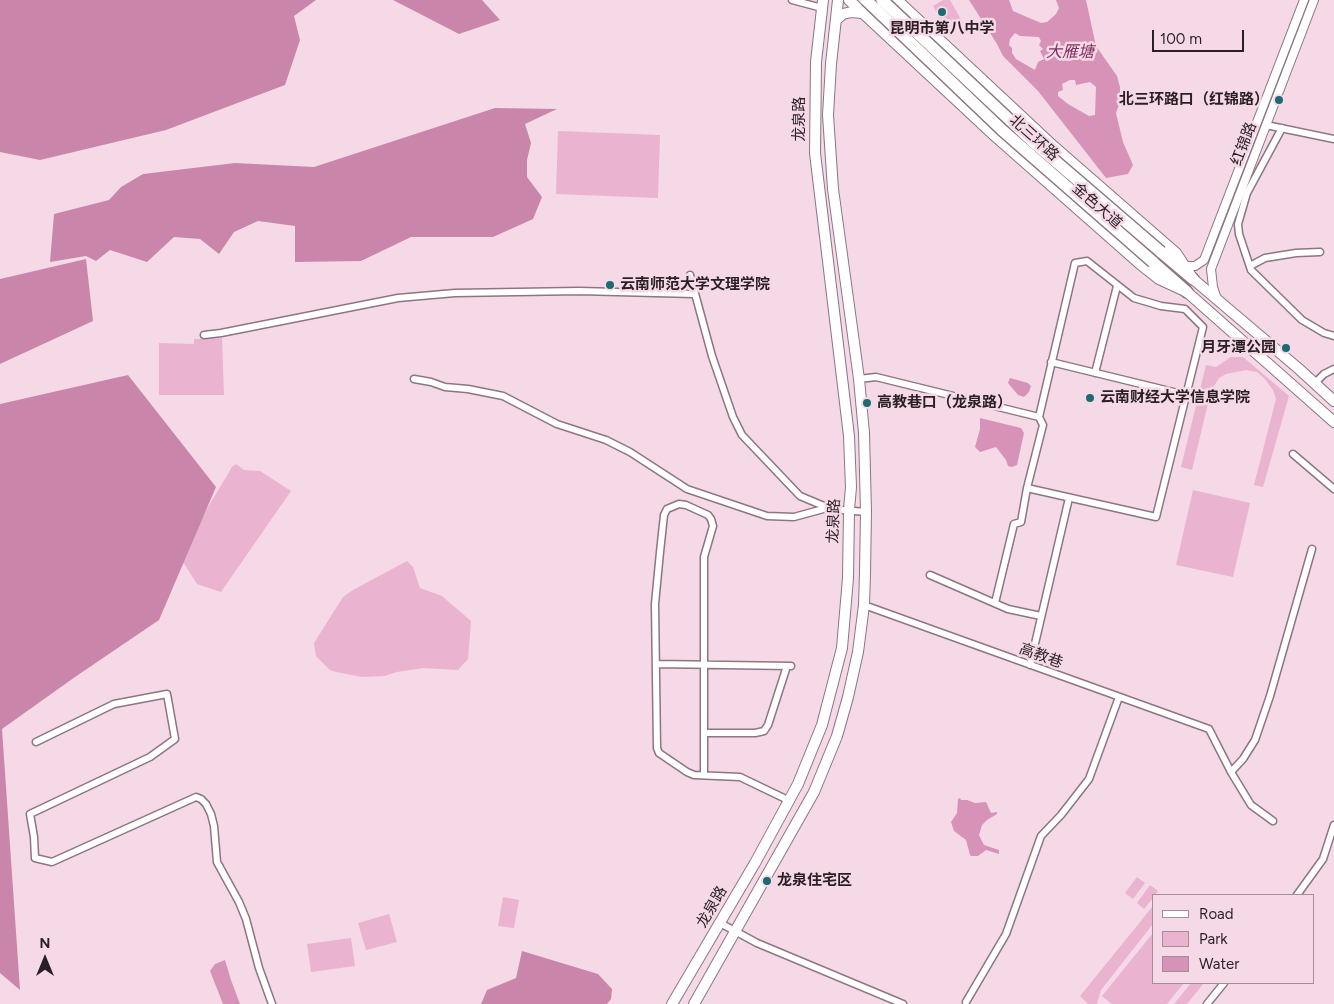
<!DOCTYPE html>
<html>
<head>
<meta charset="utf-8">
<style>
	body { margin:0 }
	#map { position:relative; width:1334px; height:1004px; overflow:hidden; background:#f5d9e7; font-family:Figtree,sans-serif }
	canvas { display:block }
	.legend { position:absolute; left:1152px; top:894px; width:162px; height:90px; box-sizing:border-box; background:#f5d9e7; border:1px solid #a38f99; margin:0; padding:6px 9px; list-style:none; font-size:15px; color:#291f24 }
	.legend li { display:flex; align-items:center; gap:10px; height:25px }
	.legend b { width:25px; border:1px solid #a38f99 }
	.north { position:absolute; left:20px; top:934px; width:50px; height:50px; -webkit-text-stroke:4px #f5d9e7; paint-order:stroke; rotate:0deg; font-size:14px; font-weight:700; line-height:20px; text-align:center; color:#291f24 }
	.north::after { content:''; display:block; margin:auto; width:18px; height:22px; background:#291f24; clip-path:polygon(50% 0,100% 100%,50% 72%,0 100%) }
	.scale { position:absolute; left:1152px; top:30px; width:92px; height:22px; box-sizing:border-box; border:2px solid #291f24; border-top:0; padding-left:6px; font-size:15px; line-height:18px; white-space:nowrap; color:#291f24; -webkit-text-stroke:4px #f5d9e7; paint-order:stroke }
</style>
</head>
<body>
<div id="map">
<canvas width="1334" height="1004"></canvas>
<ul class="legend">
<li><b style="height:6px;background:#fff"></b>Road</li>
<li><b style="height:14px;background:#eab3cf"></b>Park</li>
<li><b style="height:14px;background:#d793b7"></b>Water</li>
</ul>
<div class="north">N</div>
<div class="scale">100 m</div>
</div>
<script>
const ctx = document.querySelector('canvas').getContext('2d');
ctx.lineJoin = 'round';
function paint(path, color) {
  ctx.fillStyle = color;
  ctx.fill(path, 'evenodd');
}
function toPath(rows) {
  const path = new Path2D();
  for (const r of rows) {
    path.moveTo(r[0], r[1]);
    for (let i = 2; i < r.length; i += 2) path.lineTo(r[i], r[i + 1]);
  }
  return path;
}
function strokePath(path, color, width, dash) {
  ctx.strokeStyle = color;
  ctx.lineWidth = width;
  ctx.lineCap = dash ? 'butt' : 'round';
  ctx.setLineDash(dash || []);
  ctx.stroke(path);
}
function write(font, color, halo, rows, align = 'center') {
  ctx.font = font + ' Figtree,"Noto Sans SC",sans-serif';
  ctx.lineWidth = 5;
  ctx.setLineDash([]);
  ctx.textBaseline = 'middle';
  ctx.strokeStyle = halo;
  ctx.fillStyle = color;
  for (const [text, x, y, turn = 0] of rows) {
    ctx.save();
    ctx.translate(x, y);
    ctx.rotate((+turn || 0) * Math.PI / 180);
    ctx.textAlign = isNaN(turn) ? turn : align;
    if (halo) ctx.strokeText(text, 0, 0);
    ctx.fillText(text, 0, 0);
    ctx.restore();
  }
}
paint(toPath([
	[943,0,950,0,963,23,947,32,933,6],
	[558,131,660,135,658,198,556,194],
	[222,338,224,395,159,395,159,343,194,344,194,339],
	[1231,357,1243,357,1289,396,1263,487,1254,485,1276,399,1273,390,1265,379,1257,372,1246,370,1226,374,1219,378,1211,391,1192,470,1181,467,1206,365,1216,367],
	[236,464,244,470,260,471,291,491,221,592,197,584,183,562,182,551,232,467],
	[1193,490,1250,503,1233,577,1176,565],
	[407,561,413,567,420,588,442,596,471,621,468,659,458,670,423,668,397,672,384,676,362,677,336,672,330,670,316,656,314,643,343,597,353,590],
	[1137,877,1145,883,1133,899,1125,893],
	[1150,885,1158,891,1155,895,1153,895,1153,898,1144,909,1137,903],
	[503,897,519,900,514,928,498,926],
	[1153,906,1153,924,1101,990,1097,1004,1088,1004,1080,996],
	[389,914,397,942,366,950,358,923],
	[1153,933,1153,983,1184,983,1167,1004,1112,1004,1102,996],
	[351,938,355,966,311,972,307,944],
	[1191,983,1204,983,1187,1004,1174,1004]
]), '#eab3cf');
paint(toPath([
	[0,0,316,0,294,16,300,40,285,85,166,130,40,160,0,152],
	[393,0,482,0,500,20,459,34],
	[495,108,557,109,525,124,531,143,527,160,527,177,542,197,533,219,493,237,411,237,361,261,295,262,295,226,258,221,234,232,219,254,200,239,174,237,147,262,110,250,96,261,86,256,50,262,54,214,109,200,121,187,143,174,235,163,314,167],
	[86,259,93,321,0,364,0,279],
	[128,375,216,487,159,620,75,677,2,729,20,990,0,973,0,404],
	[522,951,598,974,612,989,611,999,607,1004,481,1004,487,990,516,978]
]), '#ca86aa');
paint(toPath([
	[969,0,1009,0,1013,11,1041,23,1047,22,1056,14,1059,8,1056,0,1086,0,1096,46,1117,76,1120,87,1120,102,1116,113,1123,142,1133,165,1128,174,1106,178,1038,91,1003,56,997,44],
	[1015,33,1020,36,1039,37,1041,41,1039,45,1043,49,1040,51,1044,59,1038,62,1035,70,1016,59,1012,53,1012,48,1009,45,1010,39],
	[1070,80,1075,80,1076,85,1090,82,1096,87,1095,115,1089,116,1068,104,1058,96,1058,92,1063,90,1062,84],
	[1010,378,1028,383,1031,386,1029,392,1024,397,1018,395,1008,383],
	[980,418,1021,428,1024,433,1017,465,1012,467,1008,466,1006,460,996,447,980,452,975,447,980,429],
	[960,798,961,800,967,800,975,803,986,802,991,813,997,812,997,814,987,820,982,825,979,835,984,845,999,850,999,854,986,850,978,856,971,856,970,855,966,840,954,831,951,822,957,813,958,799],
	[225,960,231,980,240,1004,223,1004,210,971,215,964]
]), '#d793b7');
const minor = toPath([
	[792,0,822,8],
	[1266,125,1334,139],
	[1282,128,1247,193,1238,224,1239,234,1251,270,1302,320,1324,333,1334,336],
	[1250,266,1265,258,1296,253,1320,252],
	[690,275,712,356,733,417,742,435,800,496,831,509,866,512],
	[204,335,221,333,398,298,455,293,579,291,694,294],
	[1051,362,1186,395],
	[1095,373,1117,286],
	[414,379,431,382,445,387,468,389,503,396,557,424,606,440,630,452,687,489,767,516,794,517,827,508],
	[859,379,876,377,1039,417],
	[1315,383,1324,374,1334,369],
	[1293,454,1334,489],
	[930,575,1008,609,1041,616],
	[995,603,1014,524,1021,522,1027,488,1043,425,1039,417,1075,263,1087,261,1134,298,1161,306,1185,309,1203,327,1156,517,1027,488],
	[864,605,1209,729,1231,772,1251,805,1273,821],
	[657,664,791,666],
	[1030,665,1069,498],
	[704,733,755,733,764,731,768,725,787,666],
	[36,742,114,704,167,694,175,739,150,757,30,814,34,837,35,858,52,862,196,797,201,799,206,804,211,814,214,826,217,862,239,902,246,919,259,968,272,1004],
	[1231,772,1243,759,1255,740,1270,696,1312,549],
	[704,775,704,557,713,526,711,519,708,515,686,505,679,504,667,509,664,515,660,552,655,604,657,748,659,753,687,772,694,775,740,777,790,801],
	[1297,895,1323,859,1334,825],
	[720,923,757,943,903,1004],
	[966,1002,1006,934,1041,836,1061,815,1089,779,1119,697],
	[1207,1004,1224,983]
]);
const tertiary = toPath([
	[1182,266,1195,266,1204,260,1304,0],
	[1217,299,1213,287,1211,269,1314,0]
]);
const primary = toPath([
	[849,0,996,137,1140,264,1159,279,1187,292,1334,422],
	[897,0,1050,143,1176,253,1193,279,1299,369,1334,401],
	[836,20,843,14,851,12,862,13],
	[672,1004,755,863,798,784,822,725,842,648,848,578,849,510,851,487,849,436,815,153,816,62,823,0],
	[694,1004,814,792,837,736,848,697,858,652,864,605,865,573,866,512,864,433,859,379,833,189,828,115,831,64,838,0]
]);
const trunk = toPath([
	[1161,252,1193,279],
	[1153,262,1187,292]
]);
strokePath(minor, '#8d7581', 9);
strokePath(tertiary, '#8d7581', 10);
strokePath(primary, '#8d7581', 12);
strokePath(trunk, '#8d7581', 14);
strokePath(minor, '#fff', 6);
strokePath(tertiary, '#fff', 8);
strokePath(primary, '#fff', 10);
strokePath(trunk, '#fff', 11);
const trunkBridge = toPath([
	[866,0,1002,130,1153,262],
	[882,0,1032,141,1161,252]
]);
strokePath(trunkBridge, '#8d7581', 14, []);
strokePath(trunkBridge, '#fff', 11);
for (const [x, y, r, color] of [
	[942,12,5,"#1e6a71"],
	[1279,100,5,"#1e6a71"],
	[610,285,5,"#1e6a71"],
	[1286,348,5,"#1e6a71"],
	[1090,398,5,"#1e6a71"],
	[867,403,5,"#1e6a71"],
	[767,881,5,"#1e6a71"]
]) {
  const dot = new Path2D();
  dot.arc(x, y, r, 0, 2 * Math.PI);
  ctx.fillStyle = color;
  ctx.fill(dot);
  strokePath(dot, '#f5d9e7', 2);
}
write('bold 15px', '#291f24', '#f5d9e7', [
	["昆明市第八中学",942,29,"center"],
	["北三环路口（红锦路）",1269,100,"right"],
	["云南师范大学文理学院",620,285],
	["月牙潭公园",1276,348,"right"],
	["云南财经大学信息学院",1100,398],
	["高教巷口（龙泉路）",877,403],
	["龙泉住宅区",777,881]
], 'left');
write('15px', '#291f24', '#f5d9e7', [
	["龙泉路",800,119,-90],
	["北三环路",1034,138,42],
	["红锦路",1244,144,-69],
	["金色大道",1097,206,41],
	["龙泉路",834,521,-88],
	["高教巷",1041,656,20],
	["龙泉路",712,907,-60]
]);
write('italic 16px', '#802f5f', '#f5d9e7', [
	["大雁塘",1070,52]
]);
</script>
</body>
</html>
